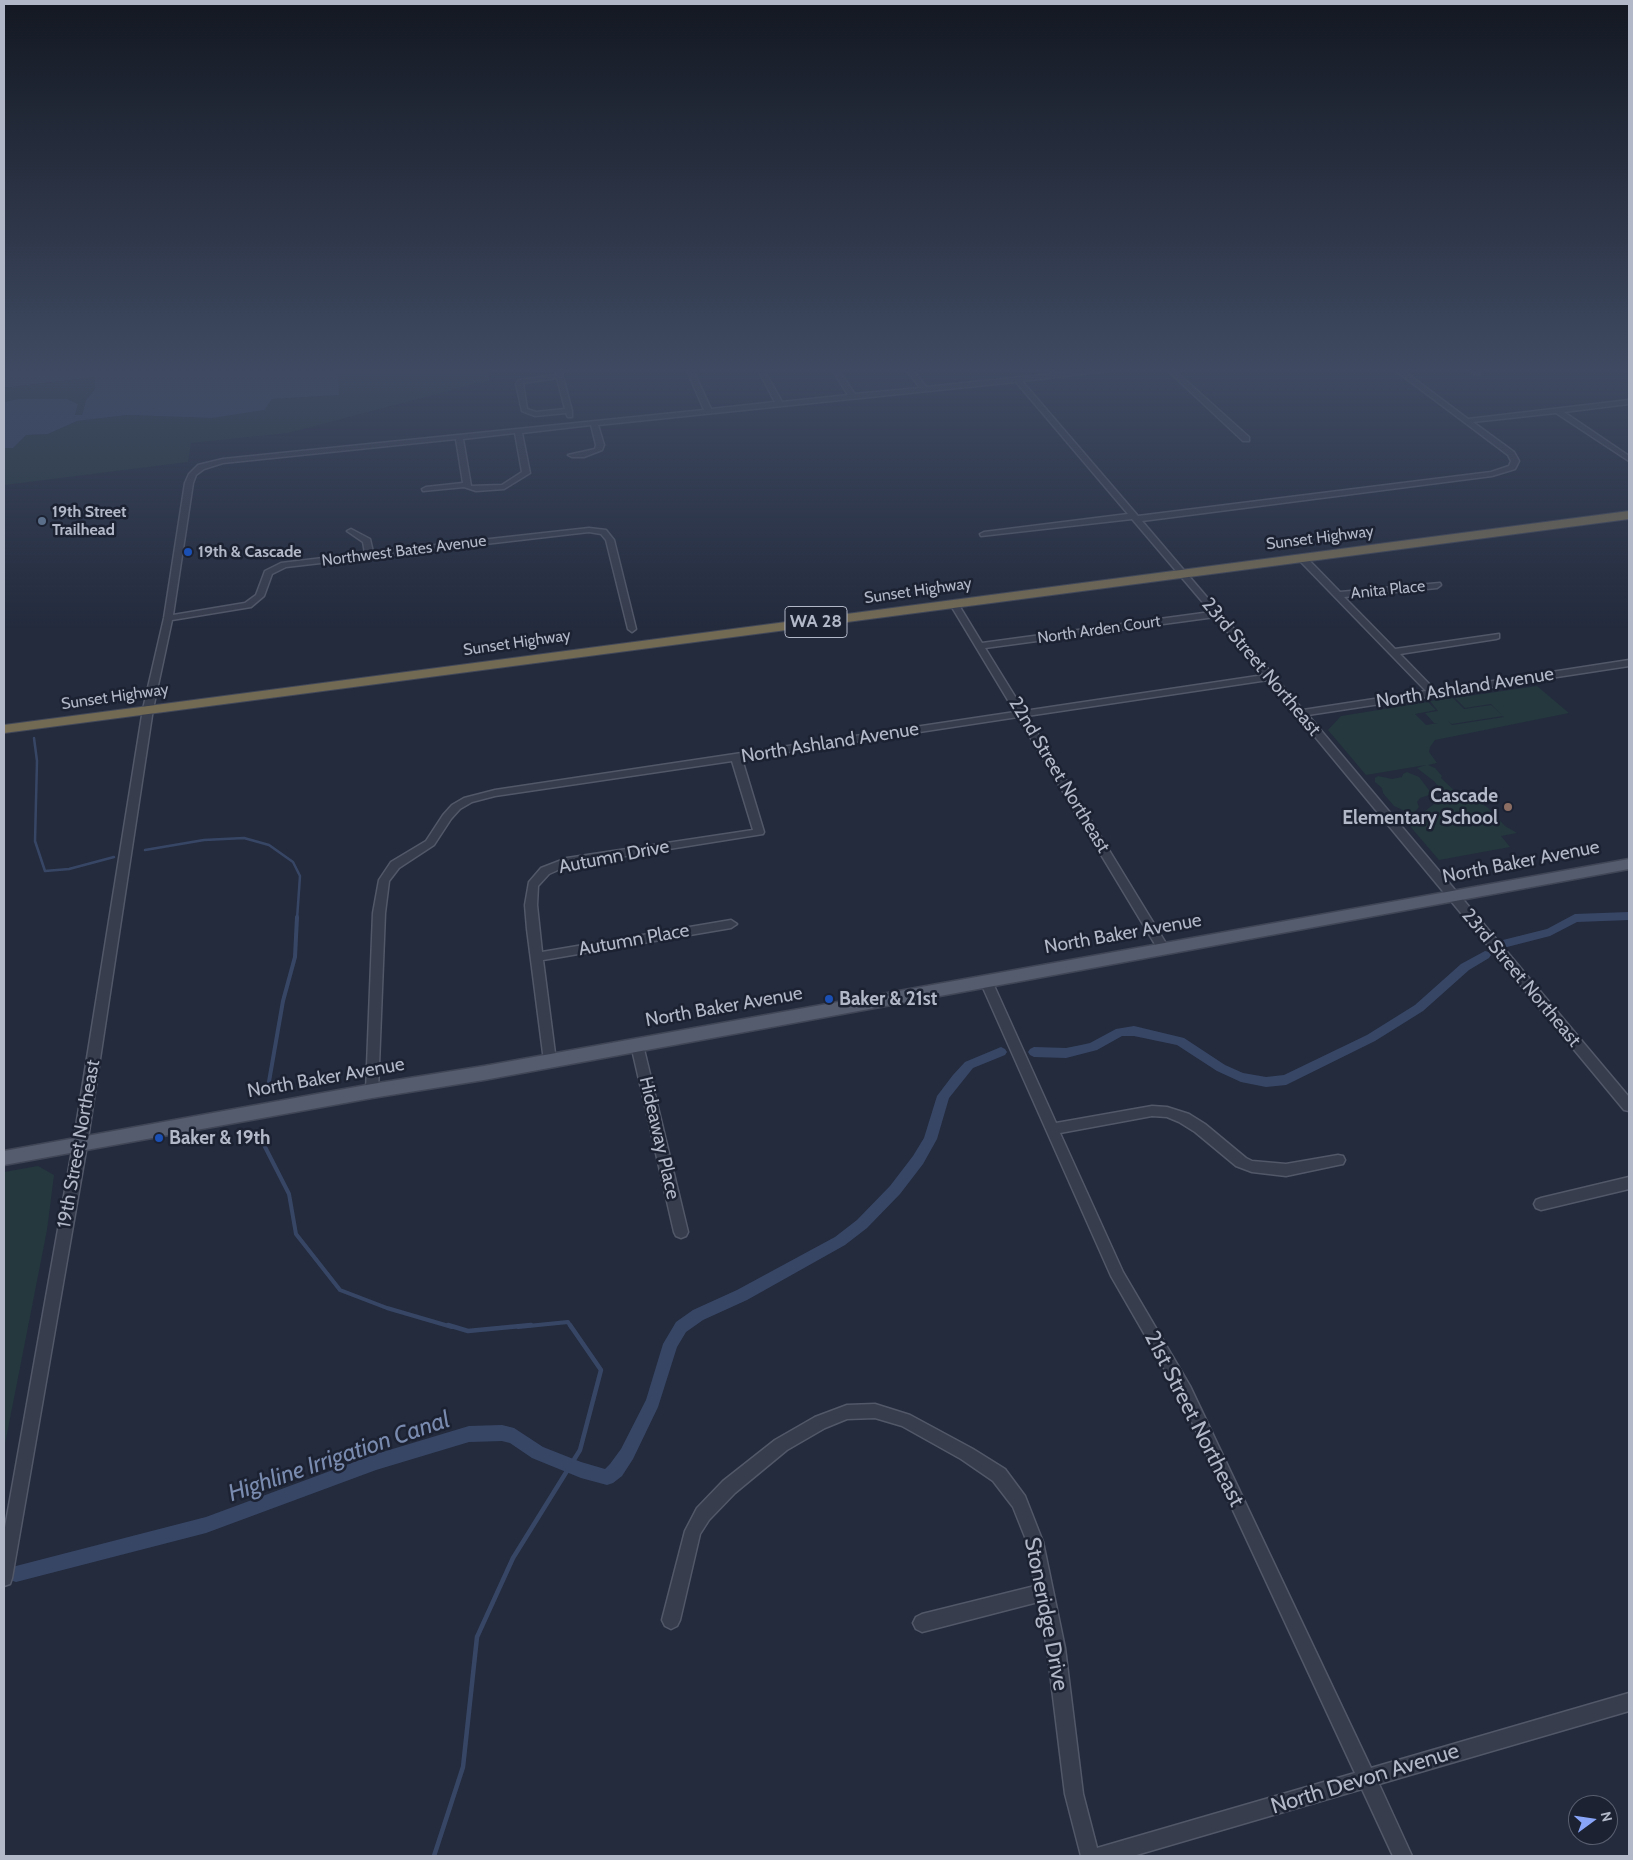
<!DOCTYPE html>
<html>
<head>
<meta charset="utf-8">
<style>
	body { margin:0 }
	#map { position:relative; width:1633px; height:1860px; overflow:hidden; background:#232b3d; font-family:Cabin,sans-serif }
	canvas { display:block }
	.frame { position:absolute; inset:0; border:5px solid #b3b8c8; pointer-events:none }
	.north { position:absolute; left:1568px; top:1795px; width:50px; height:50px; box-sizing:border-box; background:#1c2232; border:1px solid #585e6e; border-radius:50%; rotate:76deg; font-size:14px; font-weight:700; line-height:20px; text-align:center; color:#b3b8c8 }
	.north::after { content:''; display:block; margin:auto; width:18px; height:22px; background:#88a5f8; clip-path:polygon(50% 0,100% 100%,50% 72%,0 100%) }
</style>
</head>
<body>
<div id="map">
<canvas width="1633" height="1860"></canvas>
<div class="frame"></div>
<div class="north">N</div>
</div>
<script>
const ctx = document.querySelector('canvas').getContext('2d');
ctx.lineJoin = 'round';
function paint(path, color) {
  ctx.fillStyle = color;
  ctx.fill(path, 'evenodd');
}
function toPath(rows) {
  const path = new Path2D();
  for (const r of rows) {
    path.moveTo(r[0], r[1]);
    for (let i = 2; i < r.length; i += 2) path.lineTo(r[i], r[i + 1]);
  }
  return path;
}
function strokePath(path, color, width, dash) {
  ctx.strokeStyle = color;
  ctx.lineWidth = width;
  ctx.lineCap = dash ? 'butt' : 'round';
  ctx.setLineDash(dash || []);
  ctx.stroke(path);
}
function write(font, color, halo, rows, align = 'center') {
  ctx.font = font + ' Cabin,sans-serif';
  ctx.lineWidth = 5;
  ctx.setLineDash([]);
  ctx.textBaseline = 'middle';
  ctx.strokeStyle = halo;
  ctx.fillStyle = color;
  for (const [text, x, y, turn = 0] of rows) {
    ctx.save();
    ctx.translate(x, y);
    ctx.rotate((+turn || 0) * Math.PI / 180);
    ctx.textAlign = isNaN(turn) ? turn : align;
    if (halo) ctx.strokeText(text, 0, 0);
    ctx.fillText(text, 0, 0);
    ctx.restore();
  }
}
paint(toPath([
	[338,368,488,368,490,380,288,433,191,443,188,462,4,485,4,448,13,448,26,435,48,434,77,421,127,415,212,418,272,399,338,395],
	[95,377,95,389,86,400,82,415,75,416,77,404,67,399,19,399,4,402,4,388],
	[1537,686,1569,713,1435,740,1430,747,1429,752,1437,763,1428,765,1435,768,1442,776,1441,778,1459,795,1455,801,1471,798,1487,807,1505,826,1517,833,1501,836,1510,847,1439,860,1403,818,1420,815,1434,804,1453,801,1440,798,1441,790,1435,782,1417,768,1426,765,1366,775,1328,730,1341,716,1428,702,1436,710,1415,714,1426,725,1438,723,1434,723,1425,713,1438,711,1430,701,1453,698,1464,709,1491,705,1503,716,1452,724,1448,721,1452,725,1504,717,1491,704,1465,708,1455,698],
	[1407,772,1419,777,1432,794,1420,798,1417,802,1419,807,1414,813,1409,813,1394,806,1383,793,1382,788,1375,782,1375,778,1378,776,1392,779,1402,777,1403,774],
	[38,1166,54,1175,47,1230,4,1449,4,1172]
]), '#25383e');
paint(toPath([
	[4,368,338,368,339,395,272,399,264,410,212,418,127,415,77,421,48,434,26,435,13,448,4,448,4,402,18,399,67,399,78,404,75,415,82,415,86,400,95,389,95,377,4,388]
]), '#384666');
strokePath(toPath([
	[34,738,37,761,35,841,45,871,69,869,114,857],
	[145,850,204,840,244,838,269,845,293,862,300,876,297,919]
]), '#384666', 2.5);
strokePath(toPath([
	[267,1093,283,1001,295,957,297,917],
	[260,1137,289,1194,296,1234,340,1290,387,1308,452,1327],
	[518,1327,568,1322,571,1327]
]), '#384666', 4);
strokePath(toPath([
	[448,1325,468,1331,531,1325],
	[434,1856,463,1767,477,1637,513,1558,580,1450,601,1370,570,1325]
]), '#384666', 4.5);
paint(toPath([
	[1629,912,1629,920,1577,922,1550,936,1507,947,1501,943,1503,940,1547,929,1575,914,1629,912],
	[1485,951,1489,952,1491,955,1489,958,1469,970,1423,1011,1375,1041,1286,1085,1266,1087,1241,1082,1217,1071,1177,1045,1134,1036,1122,1036,1097,1050,1066,1058,1034,1057,1030,1055,1028,1052,1030,1049,1034,1047,1066,1048,1081,1045,1090,1043,1116,1029,1134,1026,1184,1038,1225,1065,1243,1073,1266,1077,1284,1075,1367,1035,1415,1005,1461,964,1485,951],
	[1001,1047,1005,1049,1007,1052,1005,1055,973,1068,949,1098,937,1139,923,1164,900,1194,867,1228,845,1245,747,1300,703,1320,686,1332,677,1347,658,1407,633,1459,622,1476,613,1483,607,1485,581,1478,532,1458,510,1443,502,1441,469,1442,376,1470,206,1533,16,1582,10,1580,8,1574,10,1568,16,1566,206,1517,376,1454,469,1426,502,1425,514,1428,543,1447,581,1462,605,1469,610,1464,621,1449,646,1400,663,1344,676,1322,693,1310,737,1290,835,1237,857,1220,890,1186,913,1156,924,1138,937,1096,953,1075,965,1062,1001,1047]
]), '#384666');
const minor = toPath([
	[555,368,561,369,572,411,572,417,568,417,566,413,535,416,522,411,516,384,519,380,556,375,555,368],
	[557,378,565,409,536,412,527,409,523,383,557,378],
	[686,368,692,368,711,409,775,402,757,368,763,368,782,402,848,395,831,368,837,368,855,394,920,388,905,368,912,368,926,387,1109,368,1134,368,1022,381,1138,516,1491,472,1509,466,1511,461,1508,455,1392,368,1400,368,1468,419,1629,400,1629,404,1564,412,1629,456,1629,461,1556,413,1473,422,1514,452,1519,461,1515,469,1492,476,1142,521,1303,710,1426,691,1299,560,1298,558,1302,556,1305,556,1340,592,1440,583,1441,585,1437,588,1344,597,1395,649,1499,634,1499,638,1496,639,1400,654,1435,690,1629,660,1629,666,1308,715,1629,1097,1629,1111,1624,1110,1268,680,1027,716,1167,945,1169,948,1167,951,1159,951,1018,717,742,759,764,832,763,834,569,865,549,874,538,886,537,905,542,952,731,920,737,924,731,928,543,960,556,1061,554,1064,550,1066,546,1064,544,1061,527,929,525,905,529,882,541,868,567,858,753,830,732,761,495,796,472,802,460,809,451,819,434,845,399,868,389,881,385,913,378,1091,376,1095,372,1096,368,1095,366,1091,373,913,379,880,391,862,426,841,443,815,452,805,464,798,495,790,1015,712,950,604,951,602,957,602,982,643,1211,612,1132,519,981,536,980,534,984,532,1128,514,1016,382,598,425,604,445,602,450,584,457,572,457,568,455,595,449,596,445,591,425,522,433,530,473,504,489,476,491,464,487,423,491,422,489,426,487,463,483,456,439,223,463,204,469,196,475,193,483,173,615,245,603,256,595,265,571,281,563,365,553,363,542,347,531,351,529,370,539,373,552,589,528,606,530,614,540,636,629,632,632,628,629,606,540,601,534,589,532,286,567,272,574,264,596,251,607,172,620,153,709,87,1145,12,1578,10,1584,4,1586,4,1533,73,1145,143,709,164,618,185,483,189,474,198,465,223,459,704,410,686,368],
	[515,433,522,472,502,485,471,486,463,439,515,433],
	[1215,617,1264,675,1024,711,985,648,1215,617],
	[1165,368,1172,368,1249,437,1249,441,1243,441,1165,368],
	[1469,368,1476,368,1480,374,1475,375,1469,368],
	[986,977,990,978,992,981,1056,1123,1152,1106,1167,1107,1189,1114,1205,1124,1246,1158,1252,1161,1286,1164,1338,1155,1343,1156,1345,1160,1343,1164,1338,1165,1286,1176,1252,1172,1236,1166,1195,1132,1179,1122,1167,1117,1152,1116,1060,1133,1123,1272,1190,1386,1371,1768,1629,1693,1629,1711,1379,1784,1412,1856,1393,1856,1362,1789,1133,1856,1081,1856,1065,1794,1047,1648,1038,1602,922,1632,916,1629,913,1623,916,1617,922,1614,1035,1586,1027,1542,1013,1507,993,1481,961,1459,902,1426,875,1418,847,1419,825,1428,787,1450,735,1493,709,1520,700,1534,680,1620,677,1626,671,1629,665,1626,662,1620,685,1531,697,1508,723,1481,775,1440,815,1417,847,1405,875,1404,910,1415,973,1449,1005,1469,1025,1496,1043,1542,1065,1648,1083,1794,1097,1848,1355,1773,1180,1396,1111,1276,980,981,982,978,986,977],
	[637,1040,641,1042,643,1045,688,1232,686,1236,681,1238,676,1236,674,1232,631,1045,633,1042,637,1040],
	[1629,1177,1629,1189,1541,1210,1536,1208,1534,1204,1536,1200,1541,1198,1629,1177]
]);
const major = toPath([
	[1629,859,1629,869,484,1080,372,1098,4,1165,4,1151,372,1084,484,1066,1629,859]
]);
const highway = toPath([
	[1629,511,1629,519,4,733,4,725,1629,511]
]);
strokePath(minor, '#525868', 3);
strokePath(major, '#404656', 3);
strokePath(highway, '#424858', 2);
paint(minor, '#373d4d');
paint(major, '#555c6d');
paint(highway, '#736a54');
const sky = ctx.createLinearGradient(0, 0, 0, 629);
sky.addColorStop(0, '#131822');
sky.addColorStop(0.59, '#3f4a62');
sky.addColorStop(1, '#3f4a6200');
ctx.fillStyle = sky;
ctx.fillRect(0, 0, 1633, 629);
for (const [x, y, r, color] of [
	[42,521,5,"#5c6f8a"],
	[188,552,5,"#1a4fb4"],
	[1508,807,5,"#8d6e63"],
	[829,999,5,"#1a4fb4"],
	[159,1138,5,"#1a4fb4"]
]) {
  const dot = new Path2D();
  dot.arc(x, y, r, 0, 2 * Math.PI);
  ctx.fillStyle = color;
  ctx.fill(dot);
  strokePath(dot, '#1c2232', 2);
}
write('bold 16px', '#b3b8c8', '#1c2232', [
	["19th Street",52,512],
	["Trailhead",52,530],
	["19th & Cascade",198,552]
], 'left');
write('16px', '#b3b8c8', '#1c2232', [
	["Sunset Highway",1320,538,-7],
	["Northwest Bates Avenue",404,551,-7],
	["Anita Place",1388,590,-6],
	["Sunset Highway",918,591,-8],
	["North Arden Court",1099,630,-8],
	["Sunset Highway",517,643,-8],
	["Sunset Highway",115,697,-8]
]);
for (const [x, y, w] of [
	[816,622,62]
]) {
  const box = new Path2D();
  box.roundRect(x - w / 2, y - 15.5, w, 31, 4);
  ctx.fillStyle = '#1c2232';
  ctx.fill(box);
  strokePath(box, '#b3b8c8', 1);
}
write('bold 18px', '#b3b8c8', null, [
	["WA 28",816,622]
]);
write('19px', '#b3b8c8', '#1c2232', [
	["23rd Street Northeast",1261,667,50],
	["North Ashland Avenue",1465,688,-9],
	["North Ashland Avenue",830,743,-9],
	["22nd Street Northeast",1059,775,59],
	["Autumn Drive",614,857,-11],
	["North Baker Avenue",1521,862,-11],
	["North Baker Avenue",1123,934,-10],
	["Autumn Place",634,940,-10],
	["23rd Street Northeast",1521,978,50],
	["North Baker Avenue",724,1007,-10],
	["North Baker Avenue",326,1078,-10],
	["Hideaway Place",659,1138,77],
	["19th Street Northeast",79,1144,-80]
]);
write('bold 19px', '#b3b8c8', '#1c2232', [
	["Cascade",1498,796,"right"],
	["Elementary School",1498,818,"right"],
	["Baker & 21st",839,999],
	["Baker & 19th",169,1138]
], 'left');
write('22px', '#b3b8c8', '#1c2232', [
	["21st Street Northeast",1194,1419,63],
	["Stoneridge Drive",1046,1614,79],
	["North Devon Avenue",1365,1779,-17]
]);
write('italic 24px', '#7a8bb0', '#1c2232', [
	["Highline Irrigation Canal",339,1457,-19]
]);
</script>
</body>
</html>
